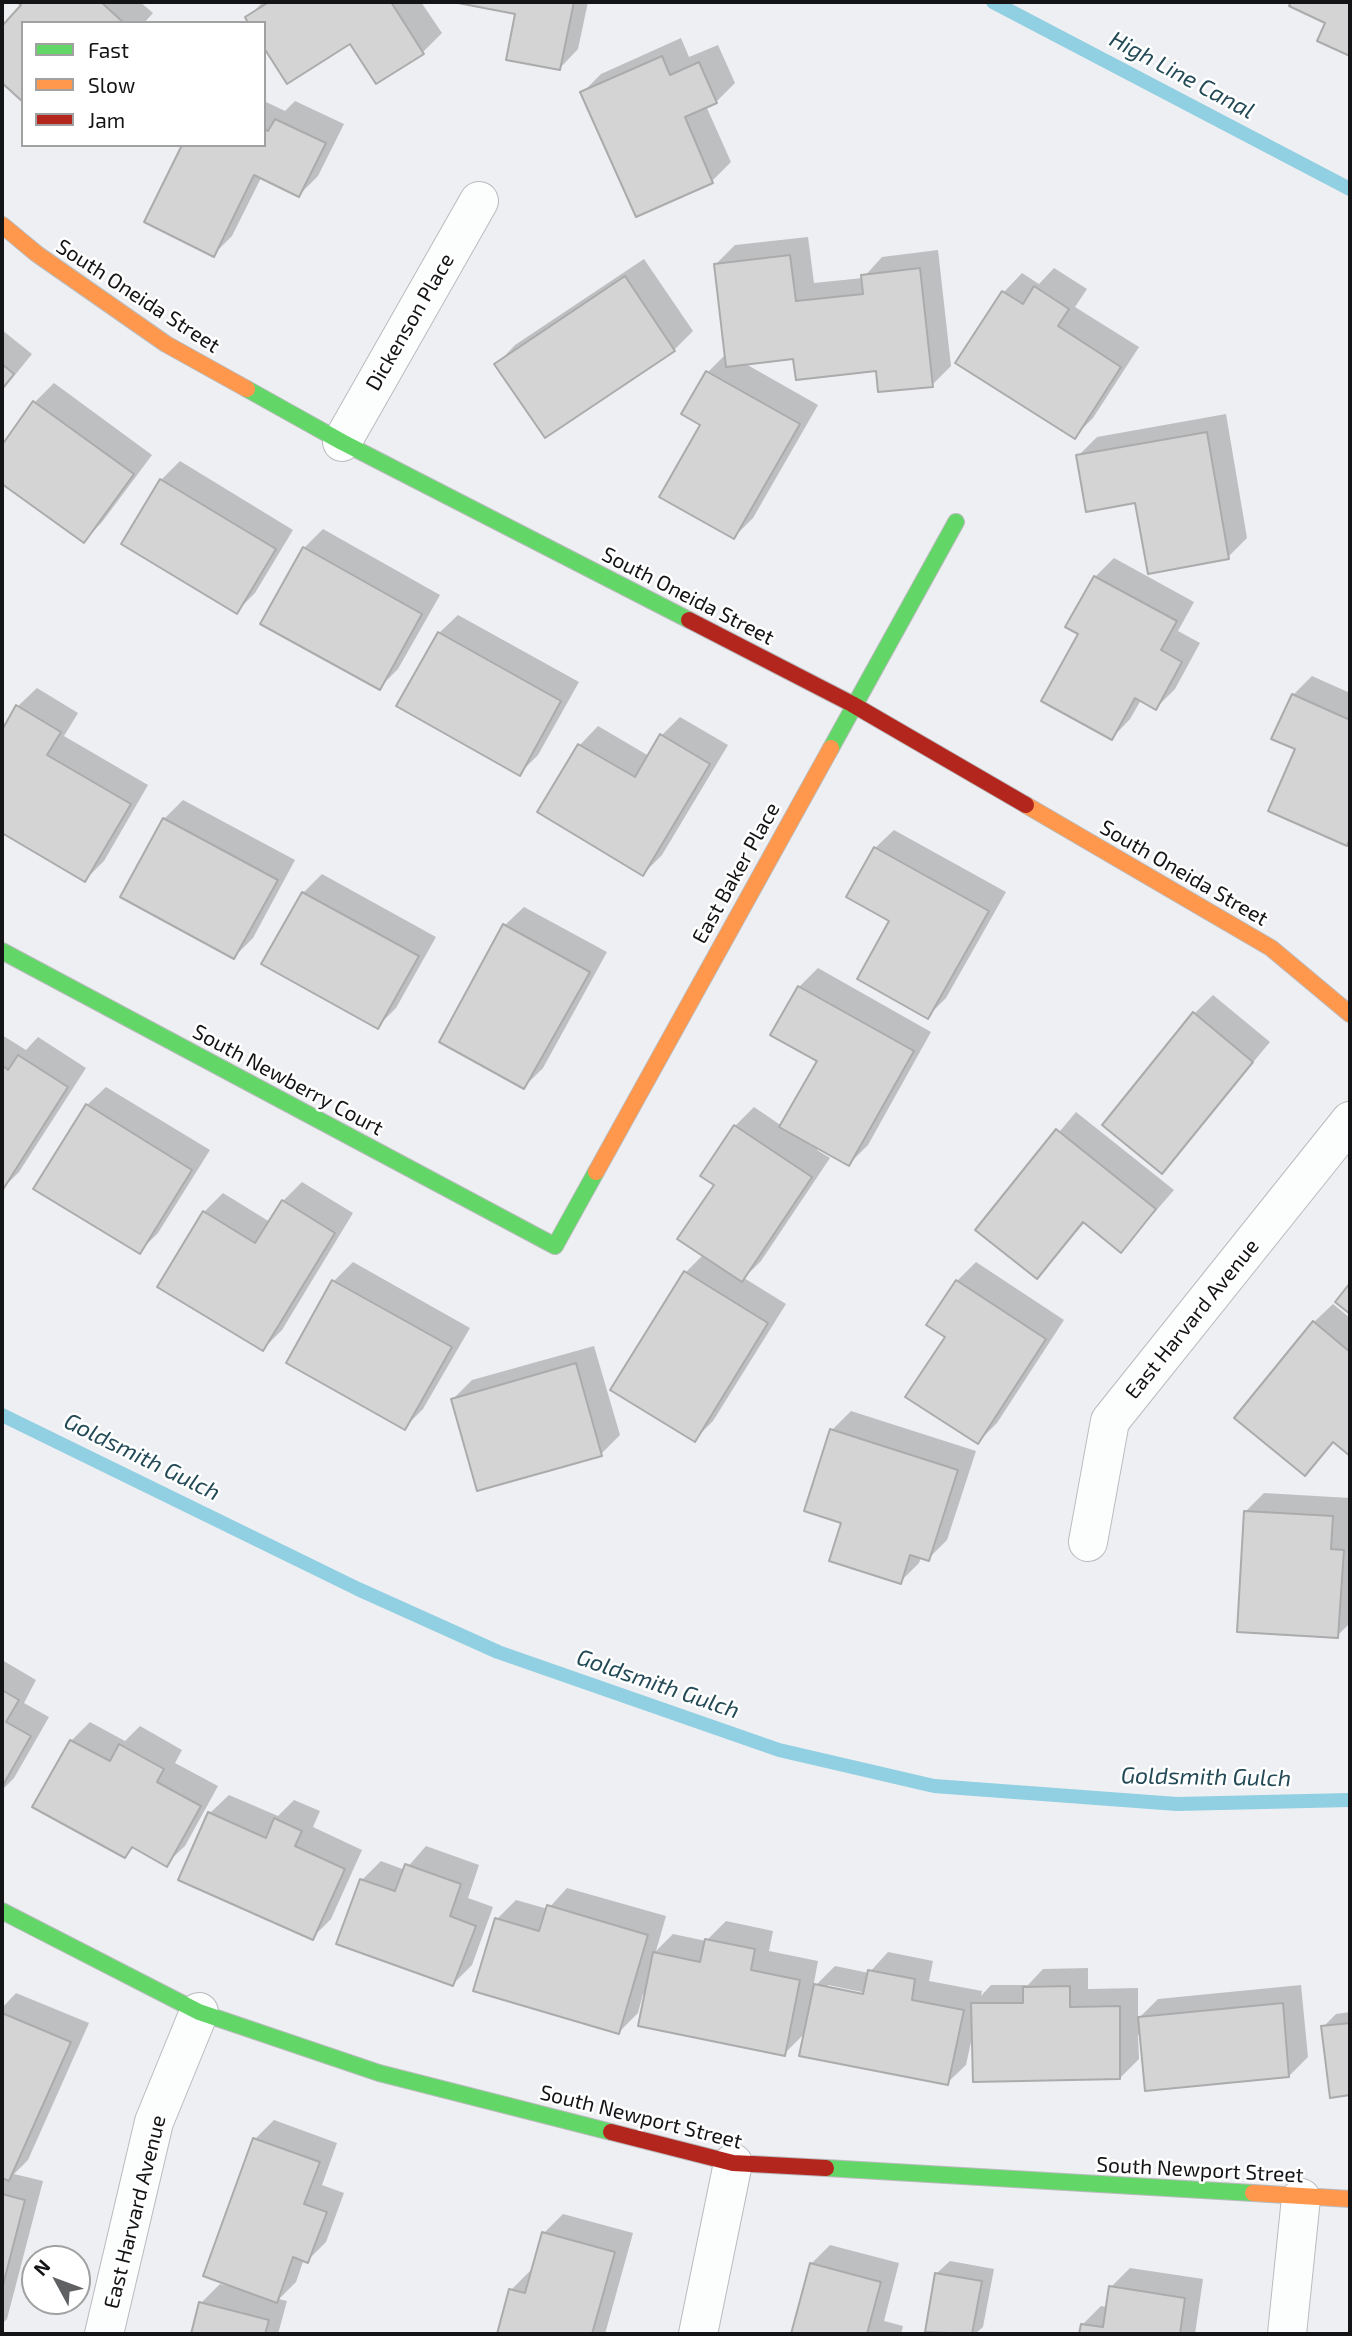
<!DOCTYPE html>
<html>
<head>
<meta charset="utf-8">
<style>
	body { margin:0 }
	#map { position:relative; width:1352px; height:2336px; overflow:hidden; background:#edeff2; font-family:"Exo 2",sans-serif }
	canvas { display:block }
	.frame { position:absolute; inset:0; border:4px solid #141416; pointer-events:none }
	.legend { position:absolute; left:21px; top:21px; width:245px; height:126px; box-sizing:border-box; background:#fff; border:2px solid #a1a1a2; margin:0; padding:9px 12px; list-style:none; font-size:21px; color:#141416 }
	.legend li { display:flex; align-items:center; gap:14px; height:35px }
	.legend b { width:35px; border:2px solid #a1a1a2 }
	.north { position:absolute; left:21px; top:2245px; width:70px; height:70px; box-sizing:border-box; background:#fff; border:2px solid #a1a1a2; border-radius:50%; rotate:311deg; font-size:19px; font-weight:700; line-height:28px; text-align:center; color:#141416 }
	.north::after { content:''; display:block; margin:auto; width:24px; height:32px; background:#606163; clip-path:polygon(50% 0,100% 100%,50% 72%,0 100%) }
</style>
</head>
<body>
<div id="map">
<canvas width="1352" height="2336"></canvas>
<div class="frame"></div>
<ul class="legend">
<li><b style="height:9px;background:#63d668"></b>Fast</li>
<li><b style="height:9px;background:#ff974d"></b>Slow</li>
<li><b style="height:9px;background:#b3261e"></b>Jam</li>
</ul>
<div class="north">N</div>
</div>
<script>
const ctx = document.querySelector('canvas').getContext('2d');
ctx.lineJoin = 'round';
function paint(path, color) {
  ctx.fillStyle = color;
  ctx.fill(path, 'evenodd');
}
function toPath(rows) {
  const path = new Path2D();
  for (const r of rows) {
    path.moveTo(r[0], r[1]);
    for (let i = 2; i < r.length; i += 2) path.lineTo(r[i], r[i + 1]);
  }
  return path;
}
function strokePath(path, color, width, dash) {
  ctx.strokeStyle = color;
  ctx.lineWidth = width;
  ctx.lineCap = dash ? 'butt' : 'round';
  ctx.setLineDash(dash || []);
  ctx.stroke(path);
}
function write(font, color, halo, rows, align = 'center') {
  ctx.font = font + ' "Exo 2",sans-serif';
  ctx.lineWidth = 5;
  ctx.setLineDash([]);
  ctx.textBaseline = 'middle';
  ctx.strokeStyle = halo;
  ctx.fillStyle = color;
  for (const [text, x, y, turn = 0] of rows) {
    ctx.save();
    ctx.translate(x, y);
    ctx.rotate((+turn || 0) * Math.PI / 180);
    ctx.textAlign = isNaN(turn) ? turn : align;
    if (halo) ctx.strokeText(text, 0, 0);
    ctx.fillText(text, 0, 0);
    ctx.restore();
  }
}
paint(toPath([
	[20,2,140,2,153,13,144,23,23,23,23,99,2,81,2,29,23,5],
	[263,2,421,2,442,33,423,52,377,82,350,41,247,18],
	[462,2,588,2,578,49,560,68,517,12],
	[1293,2,1350,2,1350,54,1319,40,1327,22,1291,5],
	[681,38,689,57,718,45,735,83,716,102,706,106,731,162,712,181,582,93,601,74],
	[264,101,285,111,295,101,344,124,318,176,299,195,262,176,232,236,213,255,264,145],
	[808,237,814,283,863,278,882,257,938,250,951,366,932,385,878,369,795,357,744,363,818,405,753,518,734,537,703,424,684,414,708,372,726,354,716,264,735,245],
	[644,259,693,331,674,350,497,364,515,345],
	[1054,268,1087,289,1075,307,1139,347,1093,418,1074,437,1004,292,1022,273,1039,284],
	[2,330,32,354,2,391],
	[54,383,152,455,102,522,84,541,2,482,2,448,35,402],
	[1226,414,1247,538,1228,557,1136,501,1078,456,1097,437],
	[180,461,293,530,255,593,236,612,161,480],
	[323,529,440,595,398,669,379,688,262,623,304,548],
	[1114,558,1194,602,1178,631,1200,643,1175,689,1156,708,1141,700,1130,719,1112,738,1080,634,1095,577],
	[458,615,579,682,538,755,519,774,439,633],
	[1312,676,1350,693,1350,840,1347,843,1297,749,1293,695],
	[37,688,78,713,64,736,148,785,104,861,85,880,2,831,2,734,18,706],
	[680,717,728,745,662,855,643,874,540,812,580,745,598,726,649,756,662,735],
	[183,800,295,860,253,938,234,957,164,819],
	[894,830,1006,892,946,998,927,1017,892,921,875,848],
	[322,874,436,937,396,1008,377,1027,303,893],
	[524,907,607,952,543,1068,524,1087,505,925],
	[818,968,931,1032,868,1145,849,1164,819,1147,817,1150,830,1158,761,1261,744,1278,786,1304,713,1421,694,1440,686,1272,703,1255,717,1184,735,1126,754,1107,782,1126,819,1060,799,987],
	[1213,995,1270,1042,1162,1171,1194,1014],
	[2,1035,26,1050,38,1037,86,1068,19,1172,2,1189],
	[106,1087,210,1150,158,1233,139,1252,87,1105],
	[1076,1112,1174,1190,1121,1251,1085,1222,1037,1277,978,1229],
	[302,1182,353,1213,282,1330,263,1349,204,1212,223,1193,270,1222,283,1201],
	[353,1262,470,1328,423,1409,404,1428,288,1362,334,1281],
	[976,1262,1064,1320,997,1423,978,1442,957,1281],
	[1333,1304,1350,1318,1350,1454,1335,1441,1304,1474,1314,1322],
	[594,1346,620,1435,601,1454,453,1399,472,1380],
	[851,1411,976,1451,947,1540,928,1559,921,1557,919,1563,900,1582,843,1522,832,1430],
	[1264,1493,1350,1498,1350,1623,1337,1636,1245,1512],
	[2,1660,36,1680,24,1703,49,1717,14,1778,2,1790],
	[90,1722,125,1741,140,1726,182,1750,175,1763,218,1786,185,1846,166,1864,135,1846,125,1856,71,1741],
	[229,1795,278,1816,294,1800,320,1811,313,1827,362,1850,331,1919,312,1938,210,1813],
	[426,1846,479,1865,468,1898,493,1907,472,1965,453,1984,362,1880,381,1861,405,1870],
	[567,1888,666,1916,656,1951,673,1934,706,1941,726,1921,773,1931,769,1951,818,1961,813,1988,835,1966,869,1973,888,1952,933,1961,929,1981,982,1991,981,1996,991,1985,1028,1985,1043,1969,1088,1968,1088,1989,1138,1988,1138,2019,1158,1999,1301,1985,1308,2057,1289,2076,1138,2035,1139,2059,1120,2078,972,2037,966,2065,947,2083,806,2032,784,2054,643,1994,638,2013,619,2032,497,1919,516,1900,548,1909],
	[828,1985,872,1994,871,1997,828,1989],
	[16,1993,89,2023,28,2160,14,2174,43,2181,7,2319,2,2324,2,2008],
	[1350,2012,1350,2094,1331,2096,1323,2027,1336,2014],
	[274,2120,337,2143,322,2185,344,2193,326,2242,307,2261,304,2259,296,2282,279,2299,287,2301,278,2334,193,2334,201,2303,220,2284,229,2286,255,2139],
	[563,2214,633,2233,605,2334,498,2334,511,2290,530,2271,533,2272,544,2233],
	[830,2245,899,2263,884,2321,903,2326,901,2334,793,2334,811,2264],
	[950,2261,994,2269,983,2327,975,2334,927,2331,937,2273],
	[1130,2268,1203,2279,1195,2334,1081,2334,1082,2325,1101,2306,1108,2307,1111,2287]
]), '#0003');
strokePath(toPath([
	[993,2,1350,189],
	[2,1415,358,1589,498,1652,779,1750,934,1786,1177,1804,1350,1800]
]), '#91cfe2', 14);
const building = toPath([
	[17,2,101,2,124,23,23,23,23,102,2,83,2,26,21,5,17,2],
	[269,2,391,2,424,54,376,84,350,44,287,84,264,48,264,23,248,23,245,17,269,2],
	[453,2,574,2,560,70,506,60,515,14,453,2],
	[1291,2,1350,2,1350,56,1317,41,1325,23,1289,6,1291,2],
	[662,56,670,75,699,62,717,103,685,117,713,183,636,217,580,92,662,56],
	[275,119,326,143,299,197,254,175,214,257,144,222,182,145,264,145,264,129,268,131,275,119],
	[790,255,796,301,863,294,861,275,920,268,933,387,878,392,876,371,796,380,793,359,726,367,714,264,790,255],
	[625,276,675,351,545,438,494,364,625,276],
	[1034,286,1069,309,1058,326,1121,367,1075,439,955,363,1002,291,1023,304,1034,286],
	[2,364,14,374,2,389,2,364],
	[706,371,800,424,734,539,659,497,700,425,681,414,706,371],
	[33,401,134,474,84,543,2,484,2,445,33,401],
	[1207,432,1229,559,1148,574,1135,503,1086,512,1076,455,1207,432],
	[160,479,276,549,237,614,121,544,160,479],
	[303,547,422,614,380,690,260,624,303,547],
	[1094,576,1177,621,1161,650,1182,662,1156,710,1135,698,1112,740,1041,701,1078,634,1065,627,1094,576],
	[438,632,561,701,520,776,396,706,438,632],
	[1292,694,1350,720,1350,838,1347,846,1268,811,1295,749,1271,739,1292,694],
	[16,705,61,732,47,755,131,804,85,882,2,833,2,730,16,705],
	[660,734,710,764,643,876,537,812,578,744,635,777,660,734],
	[163,818,278,880,234,959,120,897,163,818],
	[874,847,989,911,928,1019,857,979,889,921,846,897,874,847],
	[302,892,419,956,378,1029,261,964,302,892],
	[503,924,590,972,524,1089,439,1042,503,924],
	[798,986,914,1051,849,1166,779,1127,817,1061,770,1035,798,986],
	[1193,1012,1253,1062,1162,1174,1102,1125,1193,1012],
	[18,1055,68,1087,2,1191,2,1065,8,1070,18,1055],
	[86,1104,192,1170,140,1254,33,1189,86,1104],
	[734,1125,812,1177,742,1282,677,1239,714,1185,700,1176,734,1125],
	[1056,1129,1156,1209,1121,1253,1083,1222,1037,1279,975,1230,1056,1129],
	[282,1200,335,1233,263,1351,157,1287,203,1211,255,1243,282,1200],
	[684,1271,768,1323,695,1442,610,1390,684,1271],
	[332,1280,452,1347,405,1430,286,1363,332,1280],
	[956,1280,1046,1339,978,1444,905,1397,945,1337,926,1325,956,1280],
	[1350,1283,1350,1314,1335,1302,1350,1283],
	[1313,1321,1350,1352,1350,1456,1333,1442,1305,1476,1234,1418,1313,1321],
	[576,1363,602,1456,477,1491,451,1399,576,1363],
	[830,1429,958,1470,929,1561,910,1555,901,1584,829,1561,841,1523,804,1511,830,1429],
	[1244,1511,1333,1516,1331,1549,1344,1550,1338,1638,1237,1632,1244,1511],
	[2,1690,19,1700,6,1722,31,1736,2,1787,2,1690],
	[70,1740,110,1761,119,1744,164,1769,157,1782,201,1806,167,1867,132,1847,125,1858,32,1807,70,1740],
	[208,1812,266,1838,274,1818,302,1831,295,1846,345,1869,313,1940,178,1880,208,1812],
	[405,1864,461,1884,450,1916,476,1926,453,1986,336,1944,360,1879,395,1891,405,1864],
	[547,1905,648,1935,619,2034,473,1991,495,1918,539,1931,547,1905],
	[705,1939,755,1949,751,1970,800,1980,785,2056,638,2026,653,1952,700,1962,705,1939],
	[868,1970,915,1979,912,2000,964,2010,948,2085,799,2056,814,1984,863,1994,868,1970],
	[1070,1986,1070,2007,1120,2006,1120,2079,973,2082,971,2003,1023,2003,1023,1987,1070,1986],
	[1283,2003,1289,2077,1145,2091,1138,2017,1283,2003],
	[2,2013,71,2042,9,2181,2,2178,2,2013],
	[1350,2023,1350,2095,1330,2098,1321,2026,1350,2023],
	[253,2138,320,2162,304,2204,327,2212,308,2263,293,2257,277,2303,203,2276,253,2138],
	[2,2194,25,2200,2,2289,2,2194],
	[542,2232,615,2252,592,2334,497,2334,509,2289,525,2293,542,2232],
	[810,2263,881,2282,867,2334,791,2334,810,2263],
	[935,2273,982,2281,972,2334,925,2332,935,2273],
	[1109,2286,1185,2298,1180,2334,1079,2334,1081,2324,1103,2327,1109,2286],
	[199,2302,269,2320,265,2334,191,2334,199,2302]
]);
paint(building, '#d4d4d4');
strokePath(building, '#ababac', 2);
const street = toPath([
	[342,442,479,201],
	[1088,1542,1110,1421,1350,1121],
	[104,2334,154,2122,199,2012],
	[698,2334,733,2163],
	[1287,2334,1301,2198]
]);
const fast = toPath([
	[247,389,342,442,689,620],
	[831,748,956,522],
	[2,951,555,1246,596,1172],
	[2,1911,199,2012,379,2073,611,2132],
	[826,2168,1253,2193]
]);
const slow = toPath([
	[2,225,37,254,166,344,247,389],
	[1026,805,1271,948,1350,1014],
	[596,1172,831,748],
	[1253,2193,1350,2199]
]);
const jam = toPath([
	[689,620,852,704,1026,805],
	[611,2132,733,2163,826,2168]
]);
strokePath(street, '#babbbe', 40);
strokePath(fast, '#babbbe', 18);
strokePath(slow, '#babbbe', 18);
strokePath(jam, '#babbbe', 18);
strokePath(street, '#fcfdfd', 38);
strokePath(fast, '#63d668', 16);
strokePath(slow, '#ff974d', 16);
strokePath(jam, '#b3261e', 16);
write('21px', '#141416', '#fff', [
	["South Oneida Street",138,296,33],
	["Dickenson Place",410,322,-60],
	["South Oneida Street",688,596,27],
	["East Baker Place",736,873,-61],
	["South Oneida Street",1184,873,30],
	["South Newberry Court",288,1080,28],
	["East Harvard Avenue",1192,1319,-51],
	["South Newport Street",641,2117,14],
	["South Newport Street",1200,2170,3],
	["East Harvard Avenue",135,2212,-76]
]);
write('italic 23px', '#234a56', '#fff', [
	["High Line Canal",1182,75,28],
	["Goldsmith Gulch",142,1457,26],
	["Goldsmith Gulch",658,1684,19],
	["Goldsmith Gulch",1206,1777,1]
]);
</script>
</body>
</html>
